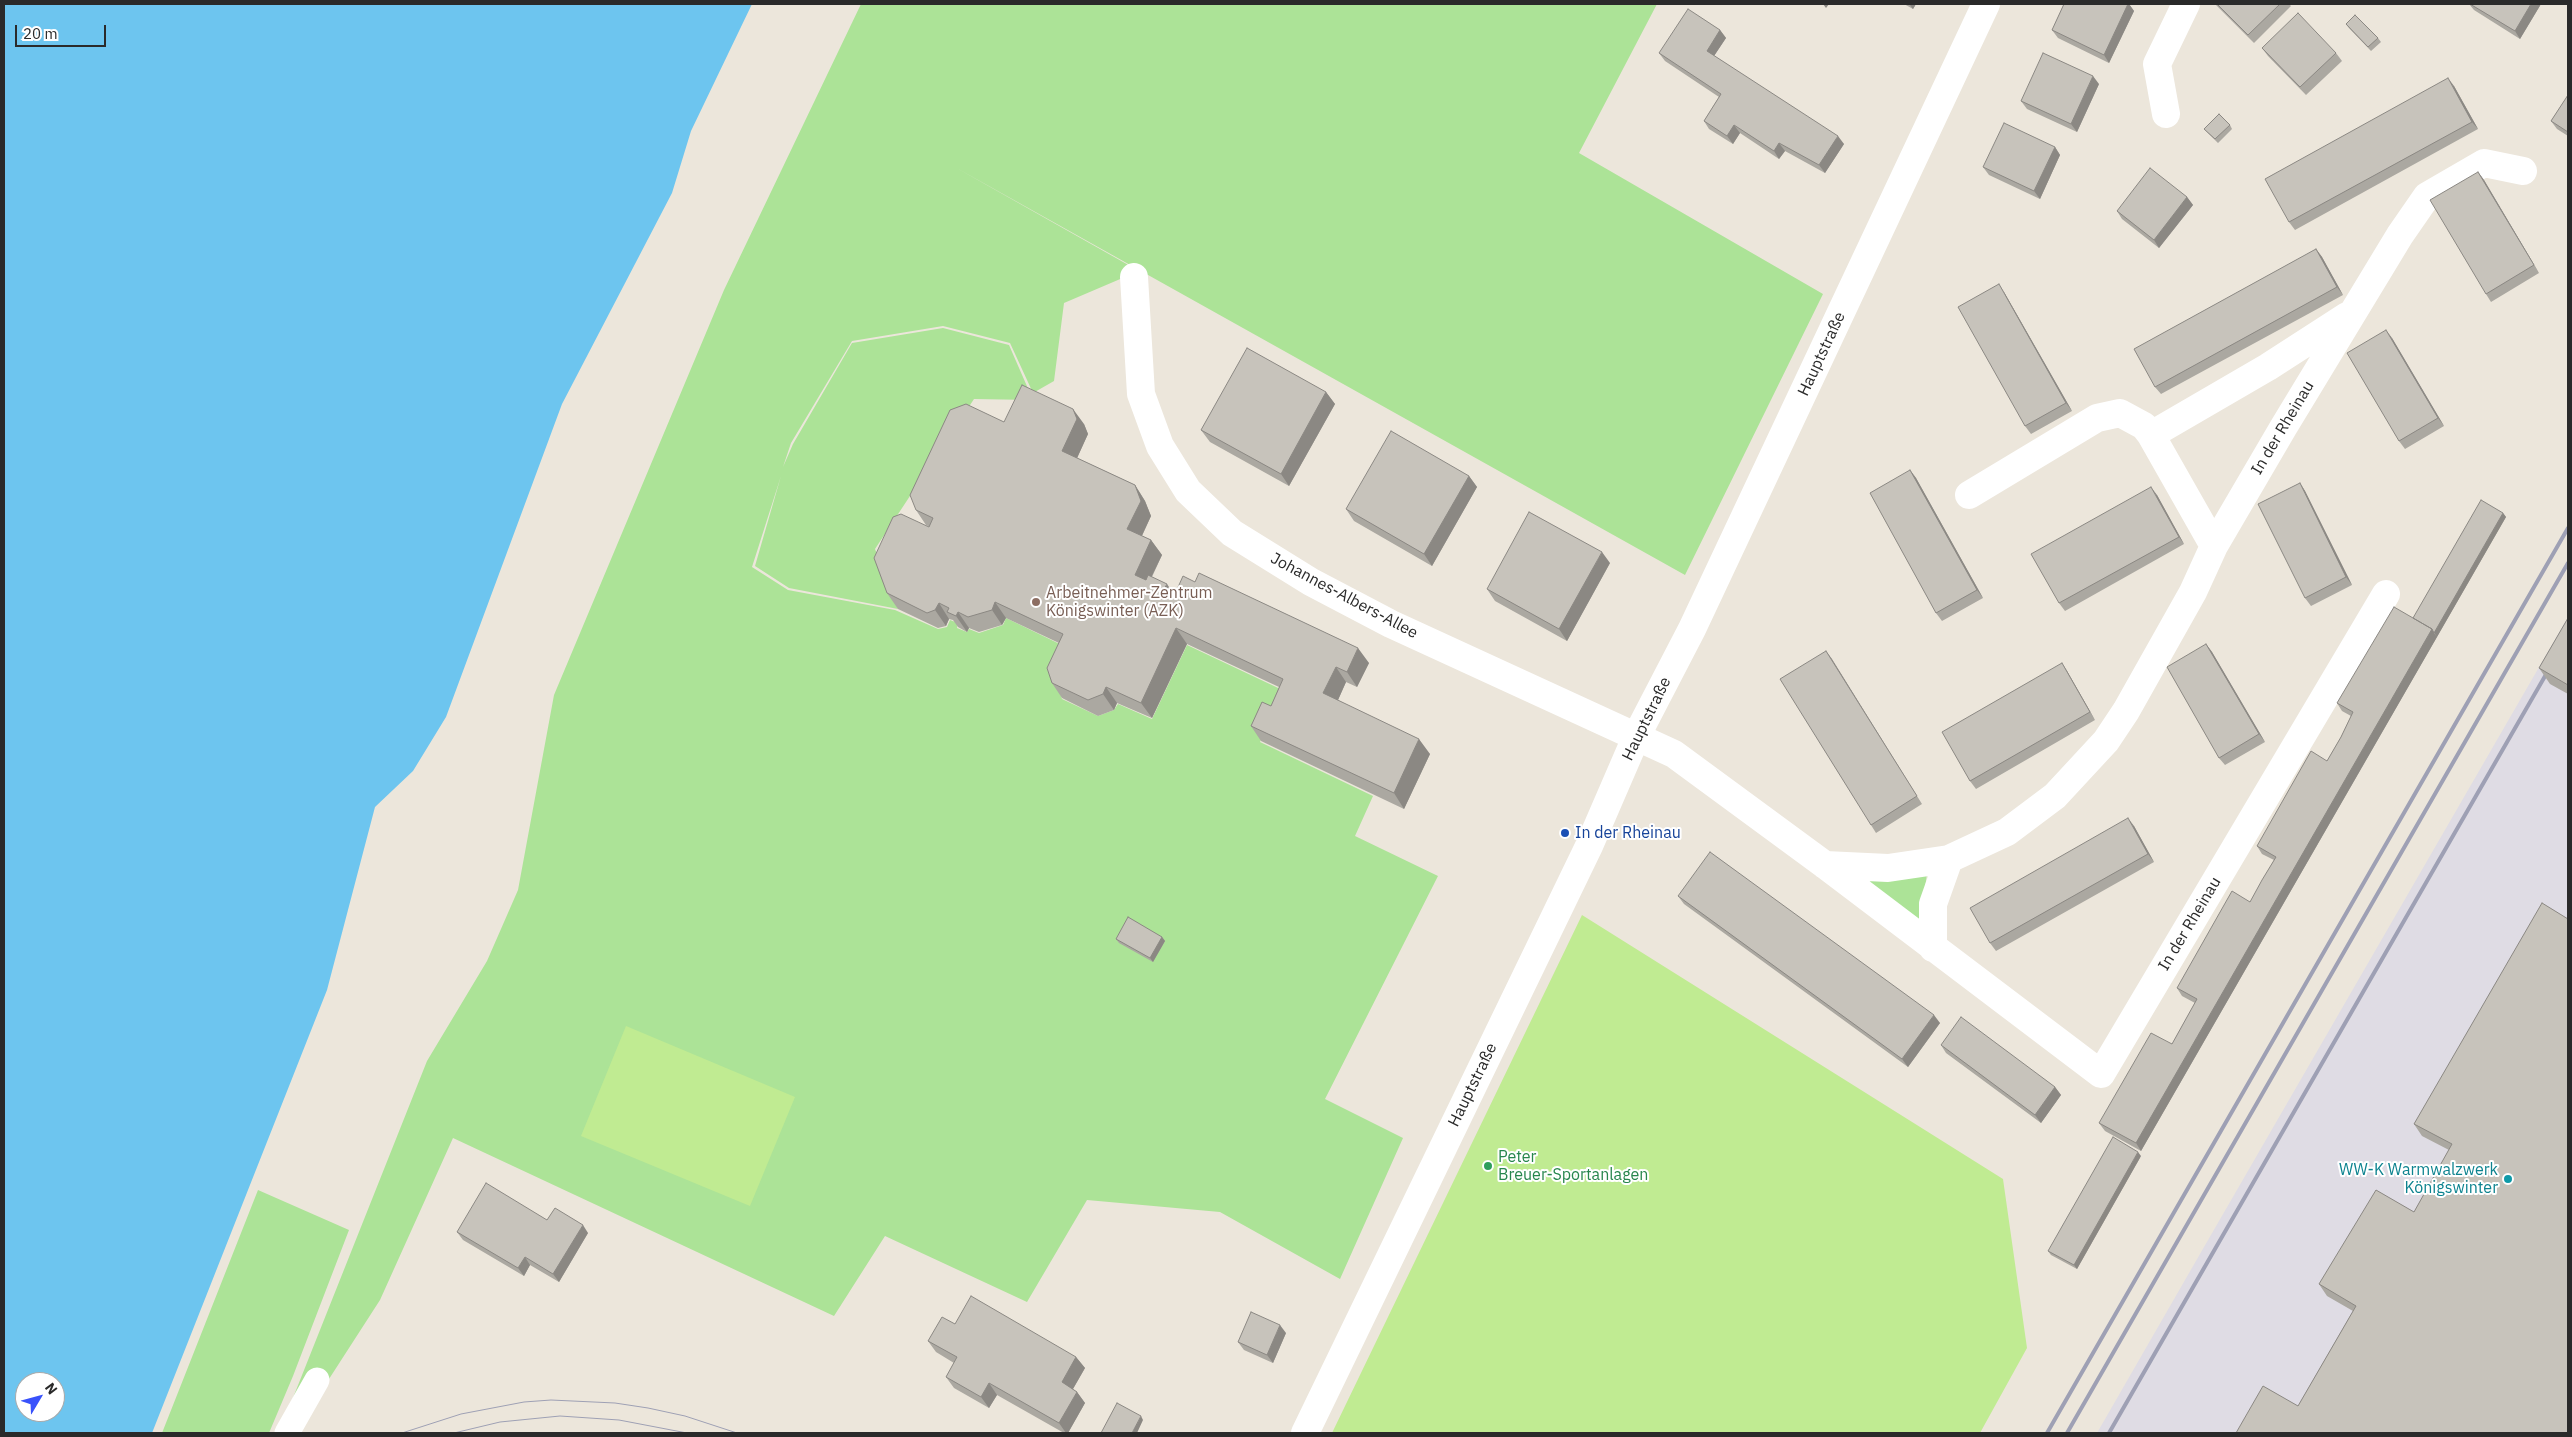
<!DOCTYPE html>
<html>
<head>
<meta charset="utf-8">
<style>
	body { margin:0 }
	#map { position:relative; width:2572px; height:1437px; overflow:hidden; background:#ece6db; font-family:"IBM Plex Sans",sans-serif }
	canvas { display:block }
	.frame { position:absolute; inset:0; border:5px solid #2a2a2a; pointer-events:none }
	.north { position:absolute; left:15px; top:1372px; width:50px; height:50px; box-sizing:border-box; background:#fff; border:1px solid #aaa; border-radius:50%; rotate:53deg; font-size:14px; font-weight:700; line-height:20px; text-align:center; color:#2a2a2a }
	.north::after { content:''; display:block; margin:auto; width:18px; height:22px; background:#3952fb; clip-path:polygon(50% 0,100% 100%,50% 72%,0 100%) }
	.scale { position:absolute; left:15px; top:25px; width:91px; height:22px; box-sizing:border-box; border:2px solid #2a2a2a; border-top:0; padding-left:6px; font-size:15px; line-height:18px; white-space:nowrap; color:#2a2a2a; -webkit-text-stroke:4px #fff; paint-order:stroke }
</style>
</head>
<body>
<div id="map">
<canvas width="2572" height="1437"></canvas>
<div class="frame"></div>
<div class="north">N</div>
<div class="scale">20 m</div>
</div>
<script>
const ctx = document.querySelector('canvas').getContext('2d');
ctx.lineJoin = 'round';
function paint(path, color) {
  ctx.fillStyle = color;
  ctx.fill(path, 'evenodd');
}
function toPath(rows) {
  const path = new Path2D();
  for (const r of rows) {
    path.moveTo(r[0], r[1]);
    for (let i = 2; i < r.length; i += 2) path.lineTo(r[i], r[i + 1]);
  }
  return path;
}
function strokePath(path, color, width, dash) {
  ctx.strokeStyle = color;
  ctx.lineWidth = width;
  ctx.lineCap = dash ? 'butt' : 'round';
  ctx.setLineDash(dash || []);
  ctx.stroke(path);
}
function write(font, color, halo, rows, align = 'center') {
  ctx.font = font + ' "IBM Plex Sans",sans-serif';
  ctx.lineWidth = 4;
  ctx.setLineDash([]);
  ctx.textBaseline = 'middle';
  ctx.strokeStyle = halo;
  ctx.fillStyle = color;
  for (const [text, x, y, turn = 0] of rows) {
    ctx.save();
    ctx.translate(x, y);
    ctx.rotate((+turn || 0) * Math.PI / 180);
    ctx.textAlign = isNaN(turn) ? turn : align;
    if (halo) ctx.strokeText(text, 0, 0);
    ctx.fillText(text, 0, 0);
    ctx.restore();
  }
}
paint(toPath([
	[2568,617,2568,1433,2097,1433,2204,1247]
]), '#dfdce4');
paint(toPath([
	[861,4,1657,4,1579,153,1823,294,1685,575,953,166,1139,271,1064,303,1054,381,1033,393,1010,343,943,326,852,341,791,443,783,467,793,444,852,343,943,328,1009,345,1033,400,974,399,875,549,898,609,789,588,755,566,781,476,752,567,788,590,895,610,938,629,947,627,950,620,958,623,957,628,967,632,969,629,979,633,1003,625,1006,618,1072,650,1057,683,1062,699,1098,716,1114,710,1118,704,1152,719,1187,645,1293,695,1272,715,1260,742,1373,796,1355,836,1438,876,1325,1099,1403,1138,1340,1279,1220,1212,1087,1200,1027,1302,885,1236,834,1316,453,1138,380,1300,329,1379,279,1433,427,1061,487,961,518,890,554,695,724,290],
	[1927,873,1920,928,1861,880],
	[258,1190,349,1230,293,1376,269,1433,162,1433]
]), '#ace397');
paint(toPath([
	[1582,915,2003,1179,2027,1348,1980,1433,1332,1433],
	[626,1026,795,1097,750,1206,581,1136]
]), '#c0eb92');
paint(toPath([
	[4,4,752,4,691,131,672,193,562,404,446,717,413,771,375,807,327,990,152,1433,4,1433],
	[25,1382,55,1382,55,1412,25,1412]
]), '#6dc5ef');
strokePath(toPath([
	[287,1433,317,1380]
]), '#fff', 25);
strokePath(toPath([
	[2166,114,2157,64,2186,4],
	[1134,277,1141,394,1160,446,1188,491,1232,533,1311,582,1391,624,1674,754,1825,865,2101,1074,2386,594],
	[1969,495,2097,418,2120,413,2144,426,2151,435],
	[2214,546,2151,435,2268,367,2347,316],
	[1825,865,1888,868,1949,859,2007,832,2055,796,2106,741,2126,711,2193,592,2214,546,2283,428,2400,235,2427,196,2484,163,2523,171],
	[1933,948,1933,904,1949,859]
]), '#fff', 28);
strokePath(toPath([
	[1305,1433,1589,846,1637,735,1692,629,1986,4]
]), '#fff', 28);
strokePath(toPath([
	[402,1433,461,1414,524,1402,551,1400,615,1403,648,1408,685,1416,737,1433],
	[454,1433,500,1422,560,1416,619,1420,687,1433]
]), '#9ea0b4', 1);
strokePath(toPath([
	[2047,1433,2568,528],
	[2067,1433,2568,563],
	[2109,1433,2552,664]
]), '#9ea0b4', 4);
paint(toPath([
	[1904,4,1916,4,1913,9],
	[2064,4,2129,4,2134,11,2109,63,2058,38,2052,30],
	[2215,4,2289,4,2291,6,2254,43],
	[2469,4,2541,4,2520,39,2474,10],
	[2346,24,2378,38,2381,42,2371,51,2349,28],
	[1720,30,1726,38,1714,56,1844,144,1825,173,1785,151,1779,159,1740,133,1733,144,1709,129,1704,121,1719,97,1665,61,1659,53],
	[2262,48,2336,53,2342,61,2306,95,2268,56],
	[2099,84,2077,132,2027,109,2021,101],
	[2454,86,2478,129,2295,230,2289,222],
	[2568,95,2568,136,2557,129,2551,121],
	[2230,125,2232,129,2218,143,2204,129],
	[2055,147,2060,155,2040,199,1989,175,1983,167],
	[2478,172,2484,180,2539,273,2491,302,2486,294],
	[2187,197,2193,205,2159,248,2122,219,2117,211],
	[2316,249,2322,257,2343,295,2161,394,2155,387],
	[2004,292,2072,411,2031,434,2025,426],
	[2392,338,2444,426,2405,449,2399,441],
	[1326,392,1335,404,1289,486,1210,442,1201,430],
	[1004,422,1084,424,1088,434,1077,458,1135,485,1145,501,1151,516,1142,536,1151,540,1162,555,1152,577,1173,593,1369,663,1357,687,1346,682,1338,700,1430,754,1404,809,1261,741,1251,726,1271,706,1279,687,1187,644,1152,718,1117,703,1114,710,1098,716,1062,698,1052,683,1059,643,1006,618,1002,625,979,632,969,628,967,632,958,627,953,620,949,619,946,626,938,628,898,609,887,593,930,527,926,525,916,510],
	[1910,470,1916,478,1983,598,1942,621,1936,613],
	[1469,476,1477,487,1432,566,1354,521,1346,509],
	[2300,483,2305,491,2352,585,2311,606,2305,598],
	[2157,495,2184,544,2065,611,2059,603],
	[2503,513,2506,517,2141,1151,2105,1131,2099,1123,2172,1044,2195,1003,2182,996,2177,988,2250,902,2274,860,2262,854,2257,846,2327,761,2341,737,2351,716,2342,711,2337,703,2413,618],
	[1610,563,1567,641,1495,601,1487,589],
	[2568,618,2568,694,2550,684,2539,668],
	[2206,644,2212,652,2265,742,2225,765,2219,758],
	[1826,651,1922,804,1876,833,1871,825],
	[2062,663,2067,671,2095,720,1976,789,1970,781],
	[2134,826,2154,862,1996,951,1990,943],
	[1678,896,1940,1023,1908,1067,1684,904],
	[2568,919,2568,1433,2298,1406,2353,1311,2327,1296,2319,1284,2414,1212,2449,1150,2422,1136,2414,1124],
	[1162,937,1165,941,1153,962,1119,943,1116,939],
	[1941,1045,2055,1087,2061,1095,2041,1123,1946,1053],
	[2141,1156,2077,1269,2051,1255,2048,1251],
	[547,1220,588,1233,559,1282,530,1265,524,1276,463,1240,457,1232],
	[955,1324,1076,1357,1085,1368,1073,1389,1077,1392,1085,1403,1068,1433,1064,1433,997,1395,989,1408,954,1388,946,1377,954,1363,936,1352,928,1341],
	[1286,1333,1273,1363,1244,1350,1238,1342]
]), '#aba8a1');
paint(toPath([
	[1823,4,1829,4,1826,8],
	[1911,4,1916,4,1913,9,1910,5],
	[2128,4,2129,4,2134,11,2109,63,2104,55],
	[2531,4,2541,4,2520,39,2515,31],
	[1720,30,1726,38,1712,59,1707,51],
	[2093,76,2099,84,2077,132,2071,124],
	[2448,78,2454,86,2478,129,2472,122],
	[1734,125,1740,133,1733,144,1727,136],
	[1838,136,1844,144,1825,173,1819,165],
	[1779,143,1785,151,1779,159,1774,151],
	[2055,147,2060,155,2040,199,2034,191],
	[2478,172,2484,180,2539,273,2534,265],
	[2187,197,2193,205,2159,248,2154,240],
	[2316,249,2322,257,2343,295,2337,287],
	[1999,284,2004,292,2072,411,2066,403],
	[2386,330,2392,338,2444,426,2438,418],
	[1326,392,1335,404,1289,486,1281,474],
	[1073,409,1084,424,1088,434,1073,467,1062,451],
	[1910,470,1916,478,1983,598,1977,590],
	[1469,476,1477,487,1432,566,1424,554],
	[2300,483,2305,491,2352,585,2346,577],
	[1135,485,1145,501,1151,516,1138,544,1127,529],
	[2151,487,2157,495,2184,544,2179,537],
	[2503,513,2506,517,2437,637,2434,633],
	[1151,540,1162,555,1145,590,1135,575],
	[1602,552,1610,563,1567,641,1559,629],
	[1167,584,1177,599,1164,589],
	[995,602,1006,618,1002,625,992,610],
	[939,603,949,619,946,626,935,610],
	[958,612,969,628,967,632,956,616],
	[1176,628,1187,644,1152,718,1141,703],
	[2432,629,2437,637,2141,1151,2136,1143],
	[2206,644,2212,652,2265,742,2259,734],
	[1358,648,1369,663,1357,687,1347,672],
	[1826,651,1832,659,1922,804,1917,796],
	[2062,663,2067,671,2095,720,2090,712],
	[1336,667,1346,682,1334,709,1323,693],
	[1106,687,1117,703,1114,710,1103,694],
	[1419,739,1430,754,1404,809,1394,793],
	[2128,818,2134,826,2154,862,2148,854],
	[1162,937,1165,941,1153,962,1150,958],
	[1934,1015,1940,1023,1908,1067,1902,1059],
	[2055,1087,2061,1095,2041,1123,2035,1115],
	[2138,1152,2141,1156,2077,1269,2074,1265],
	[583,1225,588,1233,559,1282,553,1274],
	[525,1257,530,1265,524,1276,518,1268],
	[1280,1325,1286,1333,1273,1363,1267,1355],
	[1076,1357,1085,1368,1070,1394,1062,1382],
	[989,1383,997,1395,989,1408,981,1397],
	[1077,1392,1085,1403,1068,1433,1066,1433,1059,1423],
	[1141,1416,1143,1420,1137,1433,1132,1433]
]), '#8b8883');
const building = toPath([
	[2064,4,2128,4,2104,55,2052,30,2064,4],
	[2217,4,2280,4,2248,35,2217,4],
	[2470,4,2531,4,2515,31,2470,4],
	[1688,9,1720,30,1707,51,1838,136,1819,165,1779,143,1774,151,1734,125,1727,136,1704,121,1721,94,1659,53,1688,9],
	[2298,13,2336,53,2300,87,2262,48,2298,13],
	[2355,15,2378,38,2368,47,2346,24,2355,15],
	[2043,53,2093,76,2071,124,2021,101,2043,53],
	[2448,78,2472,122,2289,222,2265,179,2448,78],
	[2568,95,2568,132,2551,121,2568,95],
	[2219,114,2230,125,2215,139,2204,129,2219,114],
	[2004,123,2055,147,2034,191,1983,167,2004,123],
	[2150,168,2187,197,2154,240,2117,211,2150,168],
	[2478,172,2534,265,2486,294,2430,200,2478,172],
	[2316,249,2337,287,2155,387,2134,349,2316,249],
	[1999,284,2066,403,2025,426,1958,307,1999,284],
	[2386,330,2438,418,2399,441,2347,353,2386,330],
	[1247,348,1326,392,1281,474,1201,430,1247,348],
	[1022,385,1073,409,1077,419,1062,451,1135,485,1141,501,1127,529,1151,540,1135,575,1146,580,1148,575,1167,584,1164,589,1175,594,1183,576,1195,582,1199,573,1358,648,1347,672,1336,667,1323,693,1419,739,1394,793,1251,726,1262,702,1271,706,1283,679,1176,628,1141,703,1106,687,1103,694,1088,700,1052,683,1047,668,1063,634,995,602,992,610,968,617,958,612,956,616,947,612,949,608,939,603,935,610,927,613,887,593,874,558,893,517,901,514,929,527,933,518,916,510,910,495,950,410,966,404,1004,422,1022,385],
	[1391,431,1469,476,1424,554,1346,509,1391,431],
	[1910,470,1977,590,1936,613,1870,493,1910,470],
	[2300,483,2346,577,2305,598,2258,504,2300,483],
	[2151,487,2179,537,2059,603,2031,554,2151,487],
	[2481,500,2503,513,2434,633,2432,629,2413,618,2481,500],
	[1529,512,1602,552,1559,629,1487,589,1529,512],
	[2394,607,2432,629,2136,1143,2099,1123,2151,1033,2172,1044,2197,999,2177,988,2232,891,2250,902,2262,880,2276,857,2257,846,2311,751,2327,761,2341,737,2353,712,2337,703,2394,607],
	[2568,618,2568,685,2539,668,2568,618],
	[2206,644,2259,734,2219,758,2167,667,2206,644],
	[1826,651,1917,796,1871,825,1780,679,1826,651],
	[2062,663,2090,712,1970,781,1942,732,2062,663],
	[2128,818,2148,854,1990,943,1970,908,2128,818],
	[1710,852,1934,1015,1902,1059,1678,896,1710,852],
	[2542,903,2568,919,2568,1433,2236,1433,2263,1386,2298,1406,2356,1306,2319,1284,2376,1190,2414,1212,2452,1144,2414,1124,2542,903],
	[1128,917,1162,937,1150,958,1116,939,1128,917],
	[1961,1017,2055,1087,2035,1115,1941,1045,1961,1017],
	[2113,1137,2138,1152,2074,1265,2048,1251,2113,1137],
	[486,1183,547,1220,555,1208,583,1225,553,1274,525,1257,518,1268,457,1232,486,1183],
	[971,1296,1076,1357,1062,1382,1077,1392,1059,1423,989,1383,981,1397,946,1377,957,1357,928,1341,942,1317,955,1324,971,1296],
	[1251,1312,1280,1325,1267,1355,1238,1342,1251,1312],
	[1117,1403,1141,1416,1132,1433,1101,1433,1117,1403]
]);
paint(building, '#c7c3bb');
strokePath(building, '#8b8883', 1);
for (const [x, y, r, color] of [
	[1036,602,5,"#8d6e63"],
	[1565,833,5,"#1a4fb4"],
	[1488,1166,5,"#2e9e5b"],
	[2508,1179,5,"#0f9aa8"]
]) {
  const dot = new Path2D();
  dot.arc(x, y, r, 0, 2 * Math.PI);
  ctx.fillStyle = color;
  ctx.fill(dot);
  strokePath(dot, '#fff', 2);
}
write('16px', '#2a2a2a', '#fff', [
	["Hauptstraße",1822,354,-65],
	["In der Rheinau",2283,428,-59],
	["Johannes-Albers-Allee",1344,596,28],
	["Hauptstraße",1647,719,-64],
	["In der Rheinau",2190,924,-59],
	["Hauptstraße",1473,1085,-64]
]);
write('16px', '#785e54', '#fff', [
	["Arbeitnehmer-Zentrum",1046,593],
	["Königswinter (AZK)",1046,611]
], 'left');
write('16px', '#164399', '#fff', [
	["In der Rheinau",1575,833]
], 'left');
write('16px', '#27864d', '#fff', [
	["Peter",1498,1157],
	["Breuer-Sportanlagen",1498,1175]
], 'left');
write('16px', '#0d838f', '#fff', [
	["WW-K Warmwalzwerk",2498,1170],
	["Königswinter",2498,1188]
], 'right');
</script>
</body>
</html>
